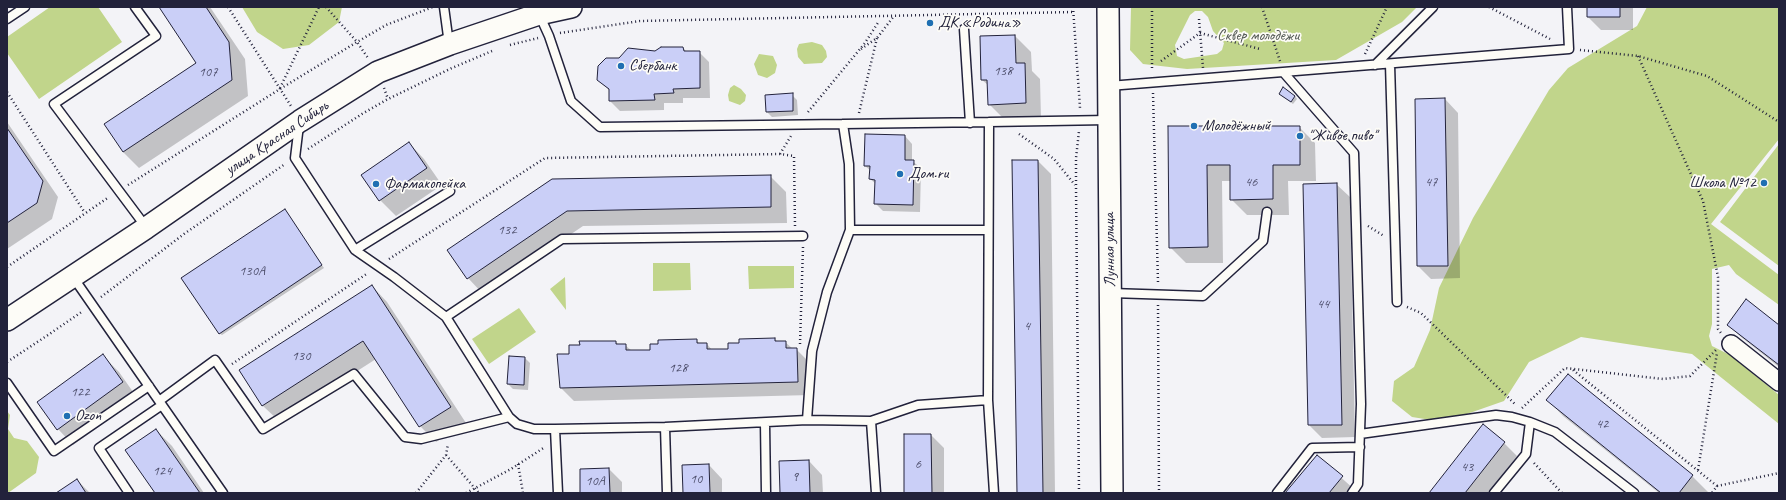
<!DOCTYPE html>
<html>
<head>
<meta charset="utf-8">
<style>
	body { margin:0 }
	#map { position:relative; width:1786px; height:500px; overflow:hidden; background:#f3f3f7; font-family:Caveat,sans-serif }
	canvas { display:block }
	.frame { position:absolute; inset:0; border:8px solid #22223b; pointer-events:none }
</style>
</head>
<body>
<div id="map">
<canvas width="1786" height="500"></canvas>
<div class="frame"></div>
</div>
<script>
const ctx = document.querySelector('canvas').getContext('2d');
ctx.lineJoin = 'round';
function paint(path, color) {
  ctx.fillStyle = color;
  ctx.fill(path, 'evenodd');
}
function toPath(rows) {
  const path = new Path2D();
  for (const r of rows) {
    path.moveTo(r[0], r[1]);
    for (let i = 2; i < r.length; i += 2) path.lineTo(r[i], r[i + 1]);
  }
  return path;
}
function strokePath(path, color, width, dash) {
  ctx.strokeStyle = color;
  ctx.lineWidth = width;
  ctx.lineCap = dash ? 'butt' : 'round';
  ctx.setLineDash(dash || []);
  ctx.stroke(path);
}
function write(font, color, halo, rows, align = 'center') {
  ctx.font = font + ' Caveat,sans-serif';
  ctx.lineWidth = 3.5;
  ctx.setLineDash([]);
  ctx.textBaseline = 'middle';
  ctx.strokeStyle = halo;
  ctx.fillStyle = color;
  for (const [text, x, y, turn = 0] of rows) {
    ctx.save();
    ctx.translate(x, y);
    ctx.rotate((+turn || 0) * Math.PI / 180);
    ctx.textAlign = isNaN(turn) ? turn : align;
    if (halo) ctx.strokeText(text, 0, 0);
    ctx.fillText(text, 0, 0);
    ctx.restore();
  }
}
paint(toPath([
	[50,7,98,7,122,42,39,99,7,53,7,37],
	[242,7,342,7,339,22,309,45,283,49,257,32],
	[1131,7,1417,7,1402,22,1336,60,1187,69,1143,64,1130,50],
	[1195,11,1202,11,1208,17,1213,31,1224,43,1222,50,1217,54,1184,59,1177,56,1175,45,1190,15],
	[1647,7,1779,7,1779,139,1711,224,1779,275,1779,305,1736,274,1729,265,1712,269,1712,324,1709,336,1712,346,1730,355,1779,395,1779,424,1692,354,1581,337,1529,362,1504,401,1444,422,1412,417,1392,401,1394,381,1414,367,1430,330,1439,288,1473,218,1549,90,1568,68,1637,26],
	[812,42,822,45,826,51,827,57,822,63,804,64,798,57,797,49,799,44],
	[759,54,773,56,777,65,775,73,767,78,758,75,754,64],
	[734,85,741,89,746,95,745,101,740,105,729,101,728,95,730,88],
	[1779,144,1779,266,1720,222],
	[653,263,690,263,691,290,653,291],
	[748,266,794,266,794,288,749,289],
	[565,277,566,310,550,289],
	[519,308,536,332,489,364,472,339],
	[7,411,10,415,8,429,14,438,27,441,39,457,36,473,8,493]
]), '#c1d58b');
paint(toPath([
	[160,7,210,7,245,59,248,96,139,168,123,152,197,64],
	[1588,7,1633,7,1633,30,1601,30,1588,17],
	[1015,36,1031,52,1032,71,1040,79,1041,119,1005,120,989,104,988,85,982,80],
	[683,48,687,52,699,52,709,62,710,98,683,98,683,103,664,103,664,110,620,111,610,101,610,91,598,80,620,59],
	[792,95,797,100,798,115,772,117,767,112],
	[1282,96,1295,96,1297,99,1293,104],
	[1445,99,1458,113,1460,278,1431,279,1418,266,1416,100],
	[7,122,58,197,52,219,7,249],
	[1169,127,1299,127,1315,143,1316,181,1288,181,1289,215,1247,215,1231,199,1231,181,1222,181,1223,263,1186,263,1170,247],
	[905,136,912,144,912,161,921,168,920,212,883,211,875,203,876,184,870,179,871,171,865,166],
	[409,143,424,159,442,185,396,216,380,200],
	[1038,161,1051,174,1055,493,1018,493],
	[770,176,786,192,787,223,583,226,483,294,468,278,552,180],
	[1336,184,1350,197,1355,437,1322,438,1309,425],
	[287,213,324,268,222,335,219,333],
	[372,286,387,302,466,423,436,442,420,426,376,359,279,421,263,406,240,371],
	[1728,324,1779,326,1779,367,1741,337],
	[775,339,778,342,785,342,793,349,796,349,809,362,811,395,574,401,561,388,558,355,570,355,616,342,619,345,625,345,632,351,651,351,696,340,700,344,707,344,712,350,729,350,740,344],
	[103,356,119,372,138,399,73,445,58,429],
	[525,358,530,363,528,390,513,389,508,384],
	[1568,375,1692,476,1708,492,1707,493,1659,493,1563,416,1548,400],
	[156,430,172,446,204,493,156,493],
	[931,435,944,448,944,493,905,493],
	[1504,443,1517,456,1488,493,1431,493],
	[1317,456,1355,490,1353,493,1286,493],
	[809,461,822,475,823,493,781,493],
	[709,465,722,479,722,493,684,493],
	[609,469,622,482,622,493,581,493],
	[77,480,90,493,58,493]
]), '#0003');
const building = toPath([
	[159,7,206,7,229,42,232,80,123,152,104,124,196,63,159,7],
	[1587,7,1620,7,1620,17,1587,17,1587,7],
	[1015,35,1016,63,1025,63,1026,103,988,105,987,80,981,80,980,36,1015,35],
	[661,47,683,47,684,51,700,51,700,88,673,89,674,93,654,94,655,100,609,101,609,89,597,80,598,66,606,58,619,58,628,48,655,51,661,47],
	[1283,87,1295,96,1291,102,1279,94,1283,87],
	[793,93,793,111,766,112,765,95,793,93],
	[1445,98,1448,266,1417,266,1415,99,1445,98],
	[1168,126,1300,126,1300,165,1273,165,1273,199,1230,200,1230,165,1207,165,1208,247,1169,248,1168,126],
	[7,128,43,181,37,203,7,223,7,128],
	[865,134,905,135,905,160,914,160,913,205,874,204,875,180,869,179,870,166,864,166,865,134],
	[409,142,427,168,379,201,361,175,409,142],
	[1012,160,1038,160,1043,493,1017,493,1012,160],
	[771,175,771,207,567,211,467,279,447,250,552,179,771,175],
	[1337,183,1342,425,1308,425,1303,184,1337,183],
	[285,209,322,265,219,334,181,278,285,209],
	[372,285,451,407,419,427,363,341,262,406,239,370,372,285],
	[1746,299,1779,325,1779,365,1727,325,1746,299],
	[775,338,775,341,786,341,786,348,797,348,798,382,560,388,557,354,569,354,569,345,580,345,579,341,616,341,616,344,626,344,626,350,650,350,650,344,658,344,658,340,697,339,697,343,707,343,707,349,728,349,728,343,739,343,739,339,775,338],
	[103,354,123,382,57,430,37,402,103,354],
	[509,356,525,357,524,385,507,384,509,356],
	[1568,374,1693,475,1679,493,1661,493,1546,400,1568,374],
	[1483,424,1505,442,1465,493,1429,493,1483,424],
	[156,429,200,493,155,493,125,450,156,429],
	[904,434,931,434,932,493,904,493,904,434],
	[1317,455,1343,476,1329,493,1285,493,1317,455],
	[809,460,810,493,780,493,779,461,809,460],
	[709,464,710,493,683,493,682,465,709,464],
	[609,468,610,493,580,493,580,469,609,468],
	[77,479,86,493,56,493,77,479]
]);
paint(building, '#cacff7');
strokePath(building, '#22223b', 1);
const service = toPath([
	[135,7,156,36,54,104,146,227],
	[444,7,449,44],
	[539,14,549,36,571,101,600,127,843,124],
	[7,19,25,7],
	[964,29,970,123],
	[1390,64,1397,302],
	[1375,65,1433,7],
	[1284,73,1354,153,1361,404,1358,484,1352,493],
	[1109,86,1569,49,1567,7],
	[299,125,295,158,355,250,394,277,446,317,509,417,517,424,534,429,555,429],
	[850,230,988,230],
	[355,250,450,191],
	[73,277,223,493],
	[1111,293,1203,296,1263,241,1267,212],
	[446,317,562,239,803,236],
	[7,383,54,451,149,386],
	[159,401,215,360,263,429,354,374,405,437,421,439,509,417],
	[871,421,918,405,988,400],
	[765,423,766,493],
	[665,427,667,493],
	[1360,434,1496,415,1512,417,1530,422,1555,432,1634,493],
	[129,493,99,448,162,405],
	[558,493,555,429,665,427,807,420],
	[876,493,871,421,807,420,812,351,827,292,850,230,849,164,843,124,989,122],
	[994,493,988,400,989,122,1108,120],
	[1277,493,1312,448,1360,447],
	[1494,493,1526,454,1530,422]
]);
const minor = toPath([
	[1731,344,1779,382]
]);
const tertiary = toPath([
	[1108,7,1112,493],
	[7,320,146,228,300,121,378,72,450,44,539,14,571,7]
]);
strokePath(service, '#22223b', 11);
strokePath(minor, '#22223b', 20);
strokePath(tertiary, '#22223b', 24);
strokePath(toPath([
	[228,7,291,106],
	[326,7,357,42,368,58],
	[1073,7,1080,108],
	[1152,7,1152,70],
	[1262,7,1280,61],
	[1489,7,1550,39],
	[1199,19,1203,68],
	[560,33,640,21,1074,12],
	[510,45,538,38],
	[861,49,877,38,894,16],
	[1580,50,1638,56,1707,76,1779,122],
	[1365,54,1387,7],
	[1638,56,1703,201,1718,277,1718,329,1721,333],
	[1161,61,1200,33,1260,49],
	[280,88,319,7],
	[384,88,388,99],
	[7,92,85,213],
	[1153,93,1158,282],
	[808,112,865,43,879,21],
	[859,113,877,38],
	[1019,134,1054,159,1075,185],
	[308,149,362,114,388,99,452,68,492,51],
	[780,154,791,136],
	[128,185,280,89,357,42,386,25,433,7],
	[1368,226,1384,236],
	[389,259,545,158,780,154,794,156,795,226],
	[7,267,109,197],
	[101,297,184,234,285,164],
	[1158,305,1159,493],
	[1407,307,1421,313,1516,405],
	[800,344,803,247],
	[7,362,48,335,83,311],
	[232,364,368,273],
	[1573,370,1717,486,1712,493],
	[1522,408,1565,368,1663,379,1690,376,1716,350],
	[446,455,479,493],
	[1534,463,1562,493],
	[518,464,523,493],
	[1698,470,1717,353],
	[1717,486,1779,473],
	[416,493,446,455,448,444],
	[466,493,511,469,545,447],
	[1079,493,1076,186,1076,158,1079,131]
]), '#22223b', 2.5, [1, 3]);
strokePath(service, '#fdfcf7', 8);
strokePath(minor, '#fdfcf7', 17);
strokePath(tertiary, '#fdfcf7', 21);
for (const [x, y, r, color] of [
	[930,23,4,"#1f6fb2"],
	[621,66,4,"#1f6fb2"],
	[1194,126,4,"#1f6fb2"],
	[1300,136,4,"#1f6fb2"],
	[900,174,4,"#1f6fb2"],
	[1764,183,4,"#1f6fb2"],
	[376,184,4,"#1f6fb2"],
	[67,416,4,"#1f6fb2"]
]) {
  const dot = new Path2D();
  dot.arc(x, y, r, 0, 2 * Math.PI);
  ctx.fillStyle = color;
  ctx.fill(dot);
  strokePath(dot, '#fdfcf7', 1.5);
}
write('14px', '#4c4d6a', null, [
	["138",1003,71],
	["107",208,72],
	["46",1251,182],
	["47",1431,182],
	["132",507,230],
	["130А",252,271],
	["44",1323,304],
	["4",1027,326],
	["130",301,356],
	["128",678,368],
	["122",80,392],
	["42",1602,424],
	["6",918,464],
	["43",1467,467],
	["124",162,471],
	["9",795,477],
	["10",696,479],
	["10А",595,481]
]);
write('16px', '#22223b', '#fdfcf7', [
	["ДК «Родина»",938,23],
	["Сбербанк",629,66],
	["Молодёжный",1202,126],
	["\"Живое пиво\"",1308,136],
	["Дом.ru",908,174],
	["Школа №12",1756,183,"right"],
	["Фармакопейка",384,184],
	["Ozon",75,416]
], 'left');
write('16px', '#525853', '#fdfcf7', [
	["Сквер молодёжи",1258,36]
]);
write('16px', '#22223b', '#fdfcf7', [
	["улица Красная Сибирь",277,138,-34],
	["Лунная улица",1110,250,-91]
]);
</script>
</body>
</html>
